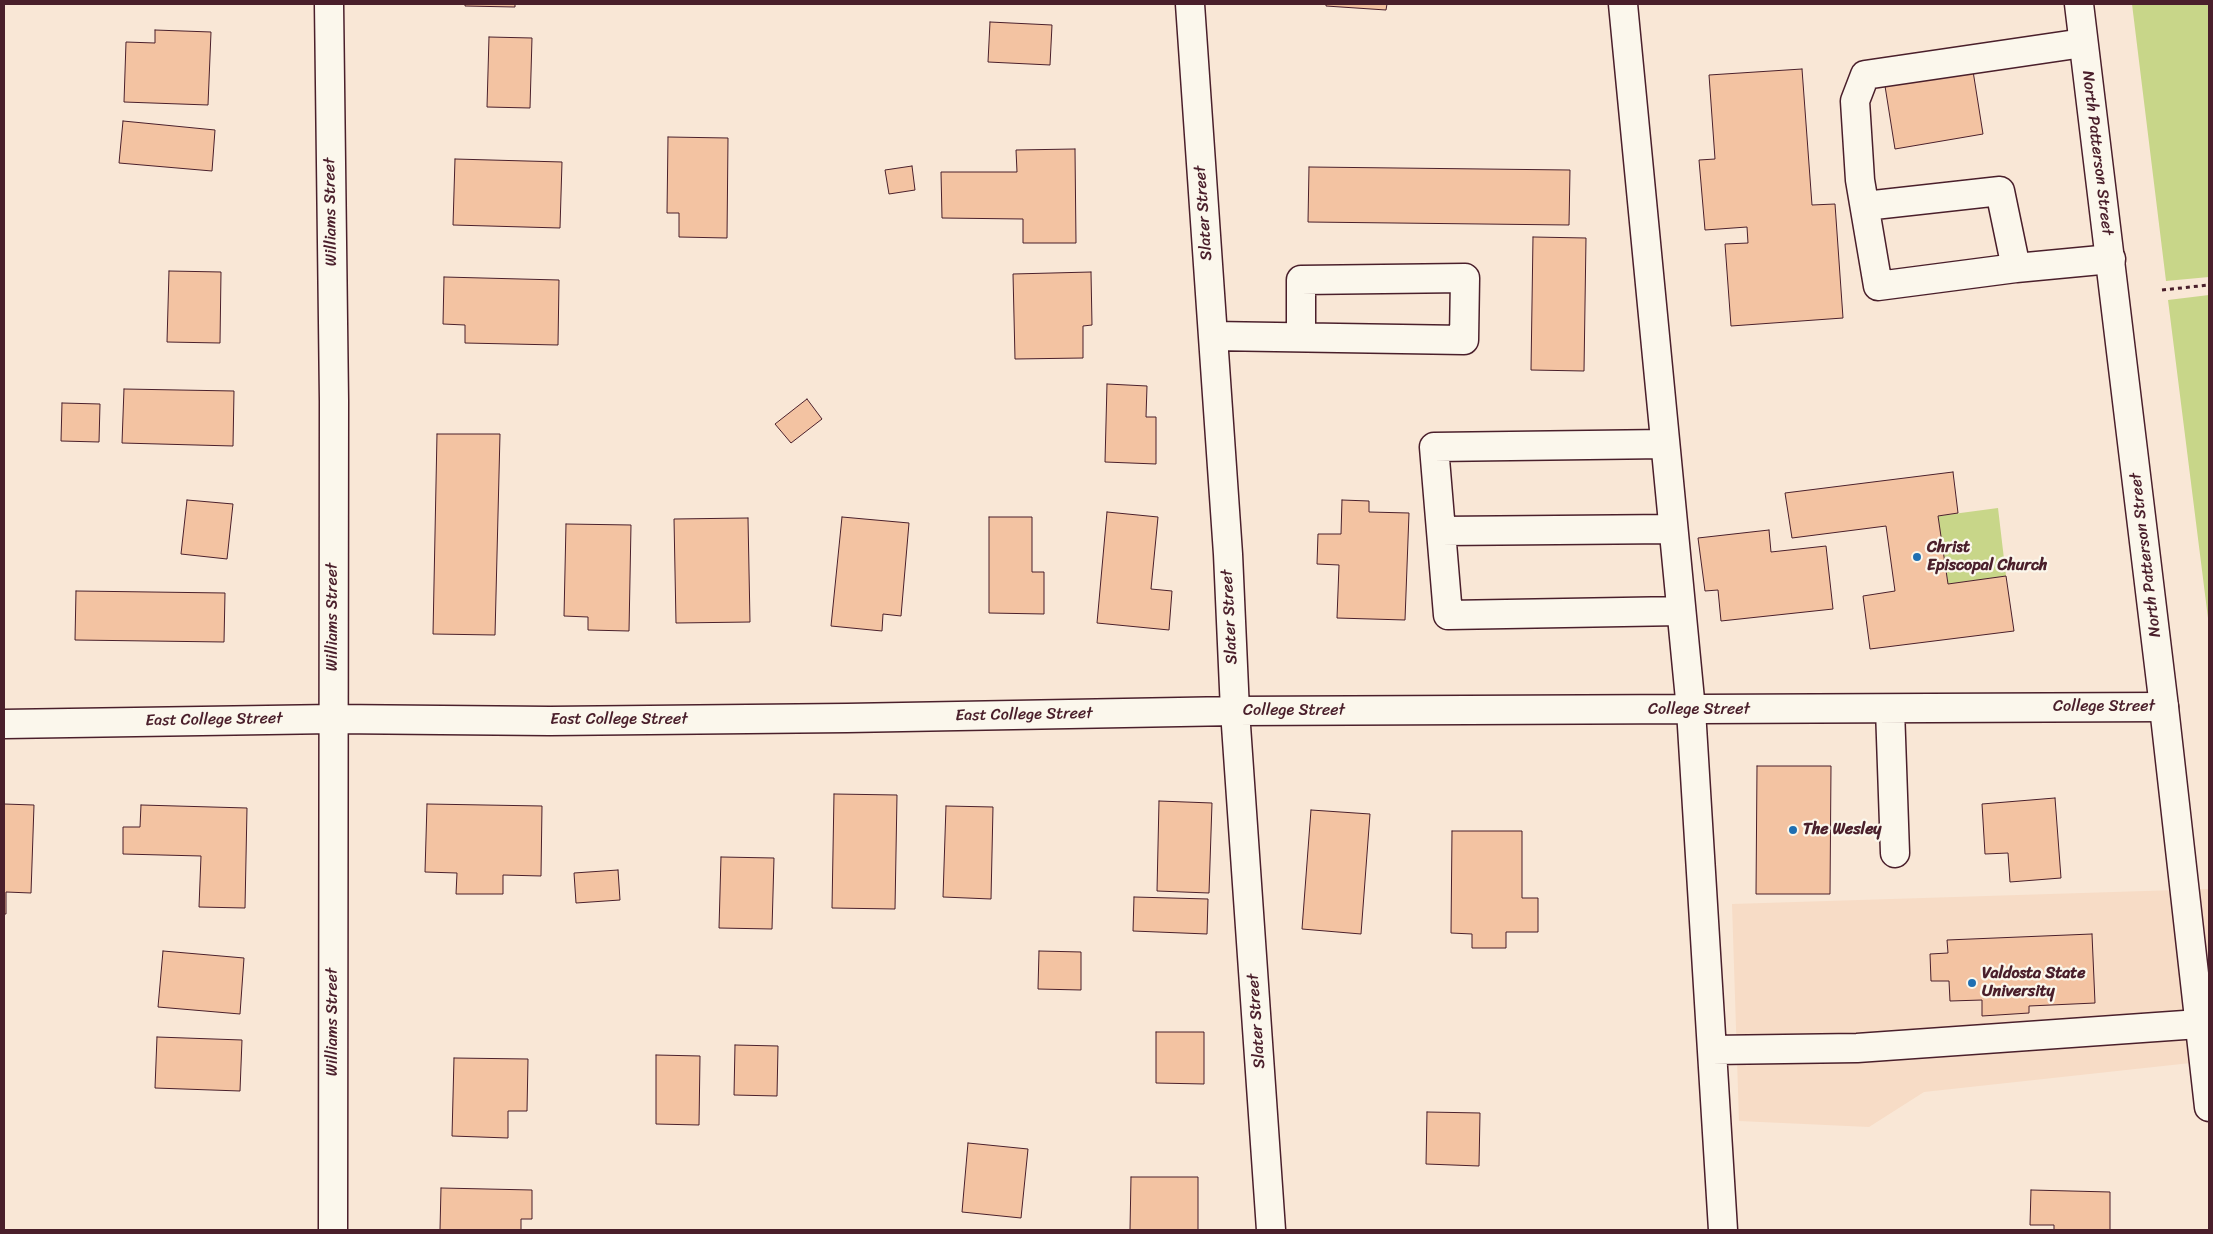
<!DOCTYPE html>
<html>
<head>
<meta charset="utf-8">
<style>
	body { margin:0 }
	#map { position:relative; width:2213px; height:1234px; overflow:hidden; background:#f9e7d6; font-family:Sriracha,sans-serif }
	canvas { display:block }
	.frame { position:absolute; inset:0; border:5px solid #4a1f2b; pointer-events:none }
</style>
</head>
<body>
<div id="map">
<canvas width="2213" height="1234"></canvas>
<div class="frame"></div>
</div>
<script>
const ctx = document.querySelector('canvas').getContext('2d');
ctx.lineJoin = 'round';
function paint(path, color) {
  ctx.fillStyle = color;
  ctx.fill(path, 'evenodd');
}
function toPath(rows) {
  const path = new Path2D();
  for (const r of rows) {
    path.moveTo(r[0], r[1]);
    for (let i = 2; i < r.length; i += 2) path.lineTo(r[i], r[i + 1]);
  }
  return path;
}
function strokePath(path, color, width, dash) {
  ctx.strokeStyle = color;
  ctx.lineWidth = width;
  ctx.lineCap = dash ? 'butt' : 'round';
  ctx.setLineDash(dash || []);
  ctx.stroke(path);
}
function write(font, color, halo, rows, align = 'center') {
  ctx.font = font + ' Sriracha,sans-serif';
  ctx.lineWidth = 4.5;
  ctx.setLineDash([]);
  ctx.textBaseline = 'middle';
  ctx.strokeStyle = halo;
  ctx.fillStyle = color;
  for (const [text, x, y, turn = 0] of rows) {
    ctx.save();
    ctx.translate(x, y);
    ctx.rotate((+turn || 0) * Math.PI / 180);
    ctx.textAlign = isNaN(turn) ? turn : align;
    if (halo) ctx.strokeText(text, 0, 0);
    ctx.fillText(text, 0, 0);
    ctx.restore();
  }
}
paint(toPath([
	[2209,889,2209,1061,1924,1092,1869,1127,1739,1121,1732,904]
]), '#f7dcc6');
paint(toPath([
	[2132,4,2209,4,2209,277,2166,281],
	[2209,295,2209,626,2168,300],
	[1998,508,2006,576,1948,584,1938,516]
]), '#c8d689');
const building = toPath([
	[465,4,515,4,515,7,465,6,465,4],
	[1326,4,1387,4,1386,10,1326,6,1326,4],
	[990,22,1052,25,1050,65,988,62,990,22],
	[155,30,211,32,208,105,124,102,126,42,155,43,155,30],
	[489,37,532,38,530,108,487,107,489,37],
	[1802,69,1812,205,1835,204,1843,318,1731,326,1725,244,1748,243,1747,227,1705,230,1699,160,1715,159,1709,75,1802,69],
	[1973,71,1983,134,1895,149,1885,86,1973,71],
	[123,121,215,130,212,171,119,163,123,121],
	[668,137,728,138,727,238,679,237,679,213,667,213,668,137],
	[1075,149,1076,243,1023,243,1023,219,942,218,941,172,1017,172,1016,150,1075,149],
	[455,159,562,162,560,228,453,225,455,159],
	[912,166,915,190,889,194,885,170,912,166],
	[1309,167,1570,170,1569,225,1308,222,1309,167],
	[1533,237,1586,238,1584,371,1531,370,1533,237],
	[169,271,221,272,220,343,167,342,169,271],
	[1091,272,1092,325,1083,326,1083,358,1015,359,1013,274,1091,272],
	[444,277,559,280,558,345,465,343,465,325,443,324,444,277],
	[1107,384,1147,386,1146,417,1156,417,1156,464,1105,462,1107,384],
	[124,389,234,391,233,446,122,443,124,389],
	[807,399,822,419,791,443,775,424,807,399],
	[62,403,100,404,99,442,61,441,62,403],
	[437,434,500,434,495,635,433,634,437,434],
	[1953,472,1958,513,1938,516,1948,584,2006,576,2014,631,1870,649,1863,596,1895,591,1886,526,1792,538,1785,493,1953,472],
	[187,500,233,504,227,559,181,554,187,500],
	[1342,500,1369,501,1369,512,1409,513,1405,620,1337,618,1339,565,1317,564,1318,534,1341,534,1342,500],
	[1107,512,1158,517,1151,589,1172,591,1169,630,1097,623,1107,512],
	[842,517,909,523,901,616,883,614,882,631,831,626,842,517],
	[989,517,1032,517,1032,572,1044,572,1044,614,989,613,989,517],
	[748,518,750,622,676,623,674,519,748,518],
	[566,524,631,525,629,631,588,630,588,617,564,616,566,524],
	[1769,530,1771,552,1826,546,1833,609,1721,621,1718,590,1705,591,1698,538,1769,530],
	[76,591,225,593,224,642,75,640,76,591],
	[1757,766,1831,766,1830,894,1756,894,1757,766],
	[834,794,897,795,895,909,832,908,834,794],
	[2055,798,2061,878,2010,882,2008,853,1985,854,1982,804,2055,798],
	[1159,801,1212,803,1209,893,1157,891,1159,801],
	[4,804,34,805,31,893,6,892,6,914,4,914,4,804],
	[427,804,542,806,541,876,503,875,503,894,456,894,457,873,425,872,427,804],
	[141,805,247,808,245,908,199,907,201,856,123,854,123,827,140,827,141,805],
	[946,806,993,807,991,899,943,897,946,806],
	[1311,810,1370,814,1361,934,1302,929,1311,810],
	[1452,831,1522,831,1522,898,1538,898,1538,932,1506,932,1506,948,1472,948,1472,934,1451,933,1452,831],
	[721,857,774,858,772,929,719,928,721,857],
	[618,870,620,900,576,903,574,873,618,870],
	[1134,897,1208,899,1207,934,1133,931,1134,897],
	[2092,934,2095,1003,2029,1006,2029,1013,1982,1016,1982,1000,1950,1001,1949,981,1931,981,1930,954,1948,953,1947,940,2092,934],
	[163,951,244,958,240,1014,158,1007,163,951],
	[1039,951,1081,952,1081,990,1038,989,1039,951],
	[1156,1032,1204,1032,1204,1084,1156,1083,1156,1032],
	[157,1037,242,1040,240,1091,155,1088,157,1037],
	[735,1045,778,1046,777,1096,734,1095,735,1045],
	[656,1055,700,1056,699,1125,656,1124,656,1055],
	[454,1058,528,1059,527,1111,508,1111,508,1138,452,1136,454,1058],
	[1427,1112,1480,1113,1479,1166,1426,1164,1427,1112],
	[968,1143,1028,1149,1021,1218,962,1212,968,1143],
	[1131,1177,1198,1177,1198,1230,1130,1230,1131,1177],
	[441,1188,532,1190,532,1219,521,1219,521,1230,440,1230,441,1188],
	[2031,1190,2110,1192,2110,1230,2054,1230,2054,1225,2030,1225,2031,1190]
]);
paint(building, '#f3c3a2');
strokePath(building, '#4a1f2b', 1);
const minor = toPath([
	[329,4,334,401,333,1230],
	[1190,4,1228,554,1235,711,1271,1230],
	[1623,4,1691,710,1723,1230],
	[2083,43,1865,75,1855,101,1860,180,1878,286,2016,268,2111,259],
	[1865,206,2000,191,2016,268],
	[1213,336,1464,340,1465,278,1301,280,1301,337],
	[1665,444,1434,447,1448,615,1681,611],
	[1441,531,1673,529],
	[1890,709,1895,853],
	[4,724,333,719,550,721,847,718,1235,711,2164,707],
	[1712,1050,1857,1048,2199,1024]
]);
const major = toPath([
	[2079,4,2164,707,2209,1107]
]);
strokePath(minor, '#4a1f2b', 31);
strokePath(major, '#4a1f2b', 31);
strokePath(toPath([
	[2162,290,2209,285]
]), '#4a1f2b', 3, [4, 4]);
strokePath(minor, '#fbf7ec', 28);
strokePath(major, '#fbf7ec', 28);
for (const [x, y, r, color] of [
	[1917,557,5,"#1f6fb2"],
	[1793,830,5,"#1f6fb2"],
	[1972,983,5,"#1f6fb2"]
]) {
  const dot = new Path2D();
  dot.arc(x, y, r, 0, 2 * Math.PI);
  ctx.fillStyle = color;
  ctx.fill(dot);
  strokePath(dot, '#fbf7ec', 2);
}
write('16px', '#4a1f2b', '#fbf7ec', [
	["North Patterson Street",2097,153,83],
	["Williams Street",331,212,-91],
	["Slater Street",1204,213,-94],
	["North Patterson Street",2146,555,-97],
	["Williams Street",333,617,-90],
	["Slater Street",1230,617,-93],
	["College Street",2104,707],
	["College Street",1699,710],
	["College Street",1294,711],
	["East College Street",1024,715,-1],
	["East College Street",214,720,-1],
	["East College Street",619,720],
	["Slater Street",1257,1021,-94],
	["Williams Street",333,1022,-90]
]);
write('bold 16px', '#4a1f2b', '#fbf7ec', [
	["Christ",1927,548],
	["Episcopal Church",1927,566],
	["The Wesley",1803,830],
	["Valdosta State",1982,974],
	["University",1982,992]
], 'left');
</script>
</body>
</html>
